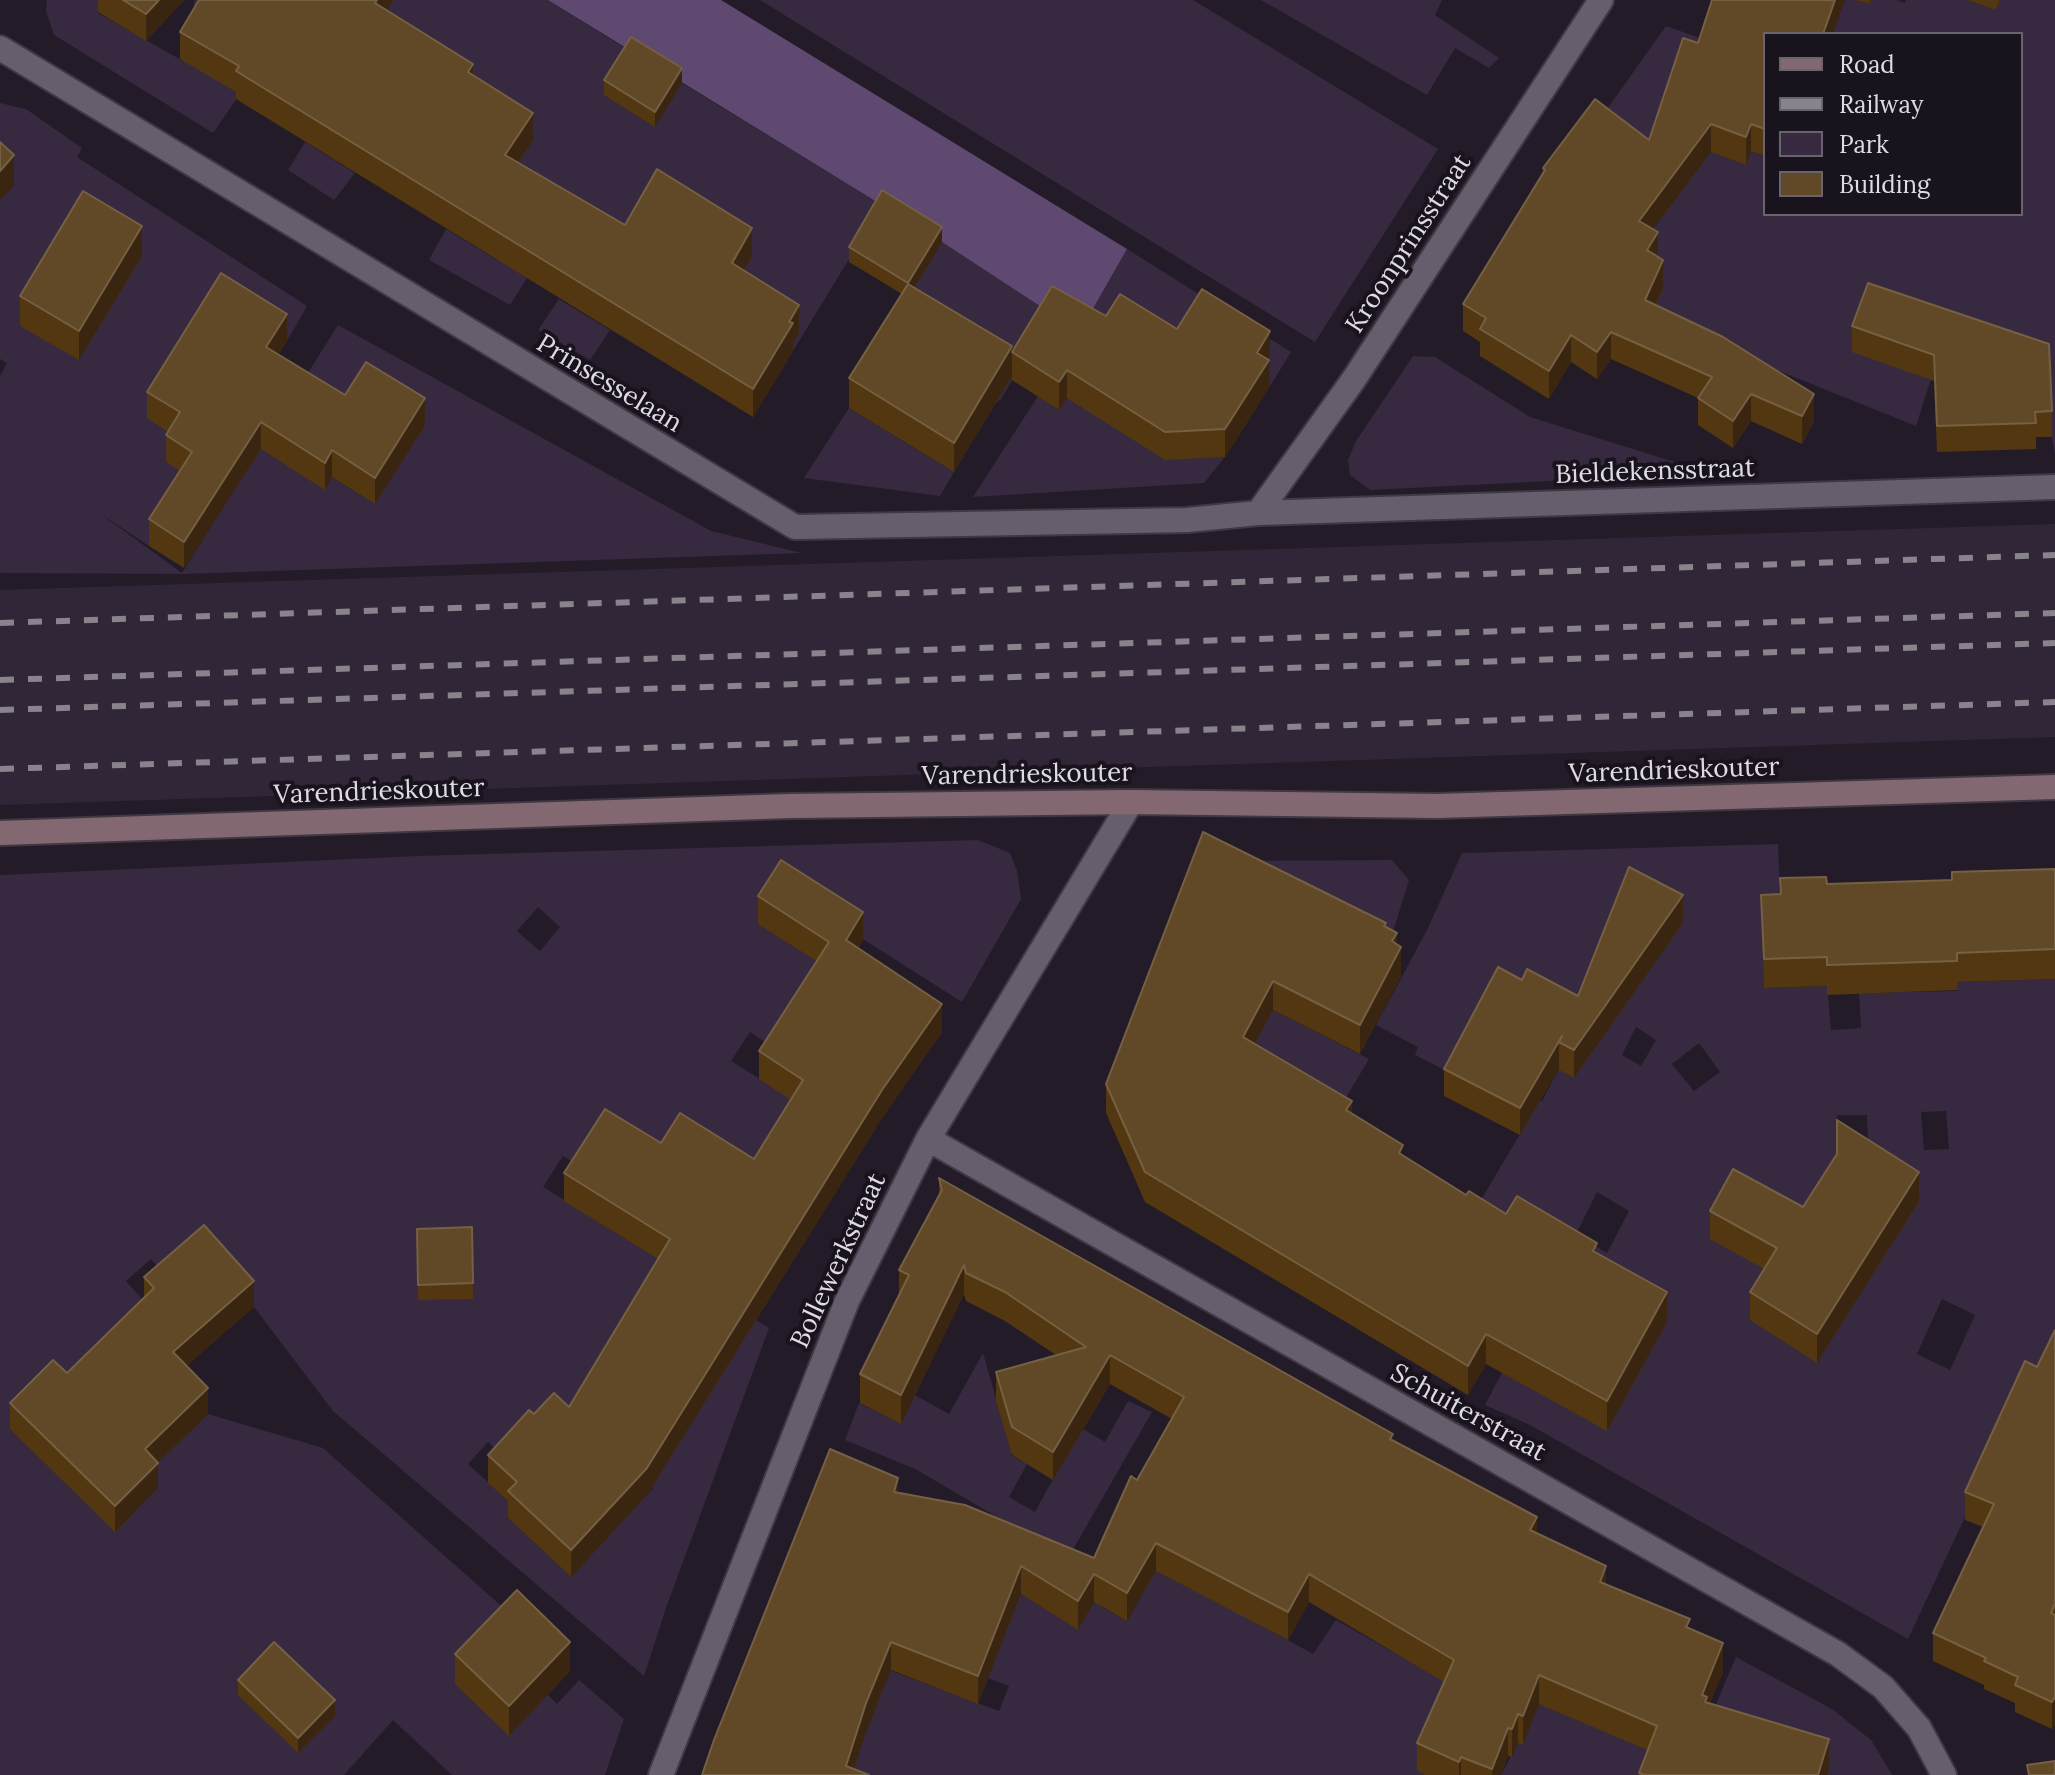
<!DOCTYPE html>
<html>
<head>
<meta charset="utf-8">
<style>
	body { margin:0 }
	#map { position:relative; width:2055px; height:1775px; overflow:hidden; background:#231c28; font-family:Lora,serif }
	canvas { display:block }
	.legend { position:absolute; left:1763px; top:32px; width:260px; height:184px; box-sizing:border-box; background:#19131e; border:2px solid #69636d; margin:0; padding:10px 14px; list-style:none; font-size:24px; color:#e0dbe3 }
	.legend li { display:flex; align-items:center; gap:16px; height:40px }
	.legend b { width:40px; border:2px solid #69636d }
</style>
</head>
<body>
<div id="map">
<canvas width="2055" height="1775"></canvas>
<ul class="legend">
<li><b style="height:10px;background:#846871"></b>Road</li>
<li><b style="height:10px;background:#89838d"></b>Railway</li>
<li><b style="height:22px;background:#362940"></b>Park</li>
<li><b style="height:22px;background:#614927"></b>Building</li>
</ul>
</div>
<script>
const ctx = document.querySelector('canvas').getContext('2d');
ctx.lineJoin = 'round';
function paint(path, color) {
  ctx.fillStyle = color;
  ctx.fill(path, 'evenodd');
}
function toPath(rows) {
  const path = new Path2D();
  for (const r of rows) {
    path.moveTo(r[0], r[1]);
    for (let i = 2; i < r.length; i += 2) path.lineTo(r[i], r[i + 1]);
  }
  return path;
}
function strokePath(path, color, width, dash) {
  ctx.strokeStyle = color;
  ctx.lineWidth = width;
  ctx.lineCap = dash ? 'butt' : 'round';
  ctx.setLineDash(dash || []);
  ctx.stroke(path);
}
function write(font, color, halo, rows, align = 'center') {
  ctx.font = font + ' Lora,serif';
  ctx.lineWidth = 8;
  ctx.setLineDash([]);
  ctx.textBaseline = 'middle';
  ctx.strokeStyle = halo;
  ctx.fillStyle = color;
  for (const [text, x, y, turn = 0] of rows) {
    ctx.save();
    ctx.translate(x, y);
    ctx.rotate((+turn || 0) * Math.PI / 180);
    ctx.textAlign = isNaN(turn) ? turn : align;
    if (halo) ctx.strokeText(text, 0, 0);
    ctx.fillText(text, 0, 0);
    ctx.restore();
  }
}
paint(toPath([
	[2055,524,2055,737,0,805,0,590]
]), '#302637');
paint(toPath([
	[47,0,105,0,98,13,183,61,210,16,193,5,195,0,294,0,236,100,213,133,54,35,46,11],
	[393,0,548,0,631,52,655,126,682,83,877,202,865,233,793,351,789,350,799,333,625,252,566,216,510,305,429,260,446,229,497,260,534,200,505,182,533,140,337,91],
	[760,0,1193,0,1438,149,1315,342],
	[1261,0,1442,0,1435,15,1499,58,1489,68,1455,48,1427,95],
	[1794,0,1855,0,1870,4,1871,0,1896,0,1905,3,1906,0,1967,0,1996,10,2000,0,2055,0,2055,455,2052,437,1946,332,1916,426,1732,352,1639,324,1595,126,1666,26,1765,61,1661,134,1746,164,1751,151,1765,156,1765,214,2021,214,2021,34,1833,34],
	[0,103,26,109,82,148,77,157,307,306,287,341,180,439,192,478,149,546,98,512,182,573,338,325,711,531,802,553,183,574,0,573,0,376,7,363,0,359,0,200,14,185,0,172],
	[425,425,375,504,332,477],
	[305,142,355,173,334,200,288,170],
	[942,242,1052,314,1001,399,994,405,908,298],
	[1127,249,1291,352,1269,388,1082,328],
	[559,299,610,330,590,360,538,330],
	[1413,356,1435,357,1530,417,1710,473,1370,490,1350,475,1348,460,1356,441],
	[1072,389,1225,457,1204,483,973,497,1038,396,1059,410],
	[849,408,954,472,940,496,804,478],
	[978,840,1010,853,1017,871,1021,899,962,1002,781,887,840,976,777,1050,750,1032,731,1061,760,1079,810,1103,765,1169,583,1168,563,1156,543,1187,769,1328,666,1608,644,1676,333,1411,254,1307,205,1251,170,1280,151,1259,126,1281,156,1315,167,1453,208,1414,323,1448,517,1620,548,1695,557,1704,579,1680,624,1719,605,1775,452,1775,393,1720,344,1775,0,1775,0,875,417,856],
	[538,907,560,927,540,951,517,931],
	[488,1442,508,1461,623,1460,653,1488,571,1577,509,1519,517,1509,468,1464],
	[1778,844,1781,924,1764,988,1827,986,1831,1030,1861,1028,1859,993,1957,991,1957,982,2055,979,2055,1357,2001,1440,1908,1639,1530,1425,1485,1405,1516,1346,1469,1220,1529,1119,1501,1099,1415,1055,1418,1047,1376,1025,1427,930,1462,853],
	[1636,1027,1656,1040,1641,1066,1622,1055],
	[1577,1034,1542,1101,1513,1086],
	[1699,1043,1720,1072,1694,1091,1672,1064],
	[1946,1111,1949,1149,1924,1150,1921,1112],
	[1837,1115,1867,1115,1868,1143,1837,1143],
	[1597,1192,1629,1211,1607,1253,1576,1234],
	[1942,1299,1975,1315,1950,1370,1917,1354],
	[1392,860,1409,880,1387,951,1203,861],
	[1230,988,1369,1059,1303,1170],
	[983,1353,1008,1441,1015,1446,1011,1455,1023,1462,1030,1453,1033,1454,1055,1412,1105,1442,1128,1401,1152,1412,1048,1593,1068,1605,1061,1619,1078,1629,1087,1614,1079,1609,1127,1525,1167,1551,1202,1490,1272,1531,1298,1485,1317,1497,1248,1618,1313,1654,1336,1620,1407,1660,1413,1651,1461,1672,1417,1771,1425,1775,852,1775,855,1768,852,1766,871,1719,840,1707,859,1659,999,1711,1009,1686,988,1678,999,1650,943,1627,944,1615,958,1580,978,1588,1004,1521,917,1470,845,1440,859,1403,901,1424,915,1395,949,1414],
	[1032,1455,1059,1468,1035,1512,1009,1497],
	[1202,1538,1242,1560,1218,1603,1178,1582],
	[1110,1587,1138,1603,1127,1621,1100,1606],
	[1736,1657,1832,1709,1871,1740,1892,1775,1827,1775,1829,1768,1671,1775,1707,1725],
	[1539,1704,1666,1733,1648,1775,1501,1775,1518,1743,1523,1744]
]), '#362940');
paint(toPath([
	[548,0,721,0,1127,249,1082,328,1052,314,942,242]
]), '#604971');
const street = toPath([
	[0,48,795,527,1187,520,1258,513,2055,487],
	[1258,513,1354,379,1601,0],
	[928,1139,1838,1654,1883,1687,1919,1728,1944,1775],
	[661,1775,847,1301,928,1139,1131,802]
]);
const secondary = toPath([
	[0,833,789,806,1131,802,1437,806,2055,787]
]);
strokePath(street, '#3f3943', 28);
strokePath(secondary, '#3f3943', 28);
strokePath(street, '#665e6d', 24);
strokePath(secondary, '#846871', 24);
strokePath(toPath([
	[0,623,2055,555],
	[0,680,2055,613],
	[0,710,2055,643],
	[0,769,2055,702]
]), '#89838d', 6, [14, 14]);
paint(toPath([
	[98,0,184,0,146,41,98,12],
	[393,0,387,11,473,76,533,140,518,163,625,225,752,256,744,270,799,332,793,343,793,351,753,417,236,99,236,92,180,59,180,32],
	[1855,0,1871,0,1870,4],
	[1967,0,2000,0,1996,10],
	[1765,34,1765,156,1751,151,1746,165,1711,152,1653,229,1663,288,1656,305,1814,421,1802,444,1751,421,1733,448,1698,425,1698,398,1611,359,1597,379,1571,362,1549,399,1480,356,1480,342,1463,331,1463,304,1543,174,1543,168,1649,140,1698,43],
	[604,80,682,83,655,127,604,95],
	[942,242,915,287,1012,376,954,472,849,408,849,378,902,294,849,262,849,247],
	[142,256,79,360,20,326,20,296],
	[1868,283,2052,411,2052,437,2036,437,2036,449,1937,452,1934,381,1852,352,1852,326],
	[1106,316,1177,329,1270,359,1269,361,1269,388,1225,457,1165,460,1067,398,1059,410,1012,380,1012,352],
	[287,341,278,354,345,395,425,425,375,504,332,477,325,490,261,449,184,568,149,546,149,519,180,471,166,462,166,435,168,432,147,418,147,392],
	[1203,832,1386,927,1397,944,1401,976,1360,1054,1273,1010,1255,1044,1352,1114,1403,1155,1466,1195,1506,1214,1597,1253,1667,1322,1607,1431,1486,1364,1468,1395,1145,1202,1106,1113,1106,1084],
	[2055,869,2055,979,1957,982,1957,990,1827,995,1827,986,1764,988,1761,895,1780,894,1780,878,1827,884,1952,880],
	[758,896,863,940,858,948,942,1032,882,1118,647,1495,571,1577,508,1518,508,1501,488,1483,488,1455,534,1414,569,1407,658,1259,564,1201,564,1173,754,1159,791,1100,759,1079,759,1051,817,961,758,924],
	[1683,923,1574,1078,1559,1070,1559,1068,1520,1135,1444,1096,1444,1069,1522,980,1578,996],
	[939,1178,1393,1441,1537,1533,1606,1584,1690,1629,1723,1672,1710,1703,1829,1767,1827,1775,1639,1775,1647,1750,1539,1704,1523,1745,1518,1743,1512,1757,1508,1756,1501,1775,1425,1775,1417,1771,1417,1743,1444,1682,1309,1602,1288,1640,1156,1571,1127,1621,1094,1602,1078,1630,1021,1594,978,1704,891,1670,866,1732,854,1769,702,1775,898,1492,1094,1558,1172,1419,1110,1384,1053,1480,1012,1455,996,1401,996,1372,1056,1355,1005,1321,966,1301,964,1294,901,1424,860,1403,860,1374,899,1295,899,1270,939,1196],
	[1919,1201,1817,1363,1750,1320,1750,1292,1764,1269,1710,1239,1710,1211],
	[472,1227,473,1299,418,1300,417,1229],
	[144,1277,254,1307,186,1366,208,1414,158,1462,158,1488,115,1532,10,1429,10,1403,67,1373,144,1297],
	[2055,1330,2055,1724,2052,1729,2015,1712,2015,1703,1984,1689,1984,1685,1933,1661,1933,1633,1983,1527,1965,1520,1965,1492,2037,1367],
	[455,1654,570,1671,509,1736,455,1684],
	[238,1680,335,1716,298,1753,238,1695]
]), '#523710');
paint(toPath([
	[159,0,184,0,146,41,146,14],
	[377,0,393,0,375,31,375,3],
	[1835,0,1845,0,1833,34,1823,34],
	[473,64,473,92,468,72],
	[682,68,682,83,655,127,655,112],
	[533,113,533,140,505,182,505,155],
	[1711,124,1711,152,1639,248,1639,221],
	[1751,124,1751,151,1746,165,1746,137],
	[14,155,14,185,0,200,0,171],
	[142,226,142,256,79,360,79,331],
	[942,227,942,242,908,298,908,283],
	[752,228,752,256,732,290,732,263],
	[1658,232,1658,259,1647,250],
	[1663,260,1663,288,1645,327,1645,300],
	[799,305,799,332,793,343,793,351,753,417,753,389],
	[287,314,287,341,266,374,266,347],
	[1270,331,1269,388,1225,457,1225,429,1257,353],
	[1611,332,1611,359,1597,379,1597,352],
	[1571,335,1571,362,1549,399,1549,371],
	[1012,346,1012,376,954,472,954,443],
	[1067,370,1067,398,1059,410,1059,382],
	[1751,394,1751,421,1733,448,1733,421],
	[1814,394,1814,421,1802,444,1802,416],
	[425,398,425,425,375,504,375,478],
	[261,422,261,449,184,568,184,542],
	[332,450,332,477,325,490,325,463],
	[1683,895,1683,923,1574,1078,1574,1050],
	[863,912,863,940,846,968,846,940],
	[1397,933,1397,955,1401,947,1401,976,1360,1054,1360,1025,1392,941],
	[1273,981,1273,1010,1243,1066,1243,1037],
	[942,1004,942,1032,882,1118,647,1495,571,1577,571,1550,882,1090],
	[1562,1036,1559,1042,1559,1068,1520,1135,1520,1108],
	[1352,1101,1352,1130,1346,1110],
	[1919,1172,1919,1201,1817,1363,1817,1334],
	[964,1265,964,1294,901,1424,901,1395],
	[254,1281,254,1307,173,1378,173,1352],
	[1667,1292,1667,1322,1607,1431,1607,1401],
	[1486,1334,1486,1364,1468,1395,1468,1366],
	[1110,1355,1110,1384,1053,1480,1053,1452],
	[208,1388,208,1414,145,1475,145,1449],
	[158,1463,158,1488,115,1532,115,1506],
	[898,1478,898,1506,894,1492],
	[1537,1517,1537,1545,1530,1530],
	[1156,1543,1156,1571,1127,1621,1127,1593],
	[1021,1566,1021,1594,978,1704,978,1676],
	[1606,1566,1606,1594,1600,1582],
	[1094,1574,1094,1602,1078,1630,1078,1601],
	[1309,1574,1309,1602,1288,1640,1288,1612],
	[570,1642,570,1671,509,1736,509,1706],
	[891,1642,891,1670,866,1732,852,1775,846,1766,866,1703],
	[1723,1643,1723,1672,1707,1711,1702,1695],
	[1539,1675,1539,1704,1523,1745,1523,1716],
	[2055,1697,2055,1724,2052,1729,2052,1702],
	[335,1700,335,1716,298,1753,298,1738],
	[1518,1714,1518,1743,1512,1757,1512,1729],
	[1508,1728,1508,1756,1501,1775,1492,1775,1492,1769],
	[1829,1739,1829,1767,1827,1775,1818,1775],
	[1461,1757,1461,1775,1459,1775,1459,1762]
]), '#392510');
const building = toPath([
	[123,0,159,0,146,14,123,0],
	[199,0,377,0,375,3,473,64,468,72,533,113,505,155,625,225,657,169,752,228,732,263,799,305,789,322,793,323,753,389,236,71,239,66,180,32,199,0],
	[1712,0,1835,0,1823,34,1765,34,1765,129,1751,124,1746,137,1711,124,1639,221,1658,232,1647,250,1663,260,1645,300,1723,337,1814,394,1802,416,1751,394,1733,421,1698,398,1712,377,1611,332,1597,352,1571,335,1549,371,1480,329,1486,318,1463,304,1545,170,1543,168,1595,99,1649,140,1683,38,1698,43,1712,0],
	[631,37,682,68,655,112,604,80,631,37],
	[0,142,14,155,0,171,0,142],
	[882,190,942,227,908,283,849,247,882,190],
	[83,191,142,226,79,331,20,296,83,191],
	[221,273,287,314,266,347,345,395,366,362,425,398,375,478,332,450,325,463,261,422,184,542,149,519,192,452,166,435,180,412,147,392,221,273],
	[1868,283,2049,344,2052,411,2035,412,2036,423,1937,426,1934,355,1852,326,1868,283],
	[908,284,1012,346,954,443,849,378,908,284],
	[1052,286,1106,316,1120,294,1177,329,1202,289,1270,331,1257,353,1269,360,1225,429,1165,432,1067,370,1059,382,1012,352,1052,286],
	[1203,832,1386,923,1384,926,1397,933,1392,941,1401,947,1360,1025,1273,981,1243,1037,1352,1101,1346,1110,1403,1145,1399,1153,1466,1195,1469,1191,1506,1214,1517,1196,1597,1243,1593,1251,1667,1292,1607,1401,1486,1334,1468,1366,1145,1172,1106,1084,1203,832],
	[781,860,863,912,846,940,942,1004,882,1090,647,1468,571,1550,508,1491,517,1482,488,1455,529,1410,534,1414,554,1393,569,1407,670,1239,564,1173,605,1109,661,1143,680,1113,754,1159,803,1080,759,1051,829,942,758,896,781,860],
	[1629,867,1683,895,1574,1050,1559,1042,1562,1036,1520,1108,1444,1069,1498,967,1522,980,1527,969,1578,996,1629,867],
	[2055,869,2055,949,1957,953,1957,961,1827,965,1827,957,1764,959,1761,895,1781,894,1780,878,1826,877,1827,884,1890,882,1952,880,1952,872,2055,869],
	[1837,1120,1919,1172,1817,1334,1750,1292,1777,1248,1710,1211,1733,1169,1803,1207,1837,1154,1837,1120],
	[939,1178,1393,1434,1390,1439,1537,1517,1530,1530,1606,1566,1600,1582,1690,1619,1686,1627,1723,1643,1702,1695,1707,1697,1705,1702,1829,1739,1818,1775,1645,1775,1639,1773,1657,1726,1539,1675,1523,1716,1518,1714,1512,1729,1508,1728,1492,1769,1461,1757,1459,1762,1417,1743,1454,1660,1309,1574,1288,1612,1156,1543,1127,1593,1094,1574,1078,1601,1021,1566,978,1676,891,1642,866,1703,846,1766,869,1775,702,1775,714,1740,830,1449,898,1478,894,1492,965,1505,1094,1558,1131,1476,1137,1480,1184,1397,1110,1355,1053,1452,1012,1427,996,1372,1086,1347,1005,1292,966,1273,964,1265,901,1395,860,1374,909,1275,899,1270,942,1190,939,1178],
	[204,1225,254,1281,173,1352,208,1388,145,1449,158,1463,115,1506,10,1403,53,1360,67,1373,154,1288,144,1277,204,1225],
	[472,1227,473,1283,418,1285,417,1229,472,1227],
	[2055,1330,2055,1604,2051,1613,2055,1615,2055,1697,2052,1702,2015,1685,2018,1677,1984,1661,1986,1658,1933,1633,1994,1504,1965,1492,2025,1361,2037,1367,2055,1330],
	[517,1590,570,1642,509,1706,455,1654,517,1590],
	[274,1642,335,1700,298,1738,238,1680,274,1642],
	[2055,1761,2055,1775,2029,1775,2027,1765,2055,1761]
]);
paint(building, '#614927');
strokePath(building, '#756044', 2);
write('26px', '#e0dbe3', '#19131e', [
	["Kroonprinsstraat",1409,244,-57],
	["Prinsesselaan",609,384,31],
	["Bieldekensstraat",1655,472,-2],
	["Varendrieskouter",1674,771,-2],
	["Varendrieskouter",1027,775,-1],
	["Varendrieskouter",379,792,-2],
	["Bollewerkstraat",839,1261,-65],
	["Schuiterstraat",1468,1413,29]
]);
</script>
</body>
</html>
